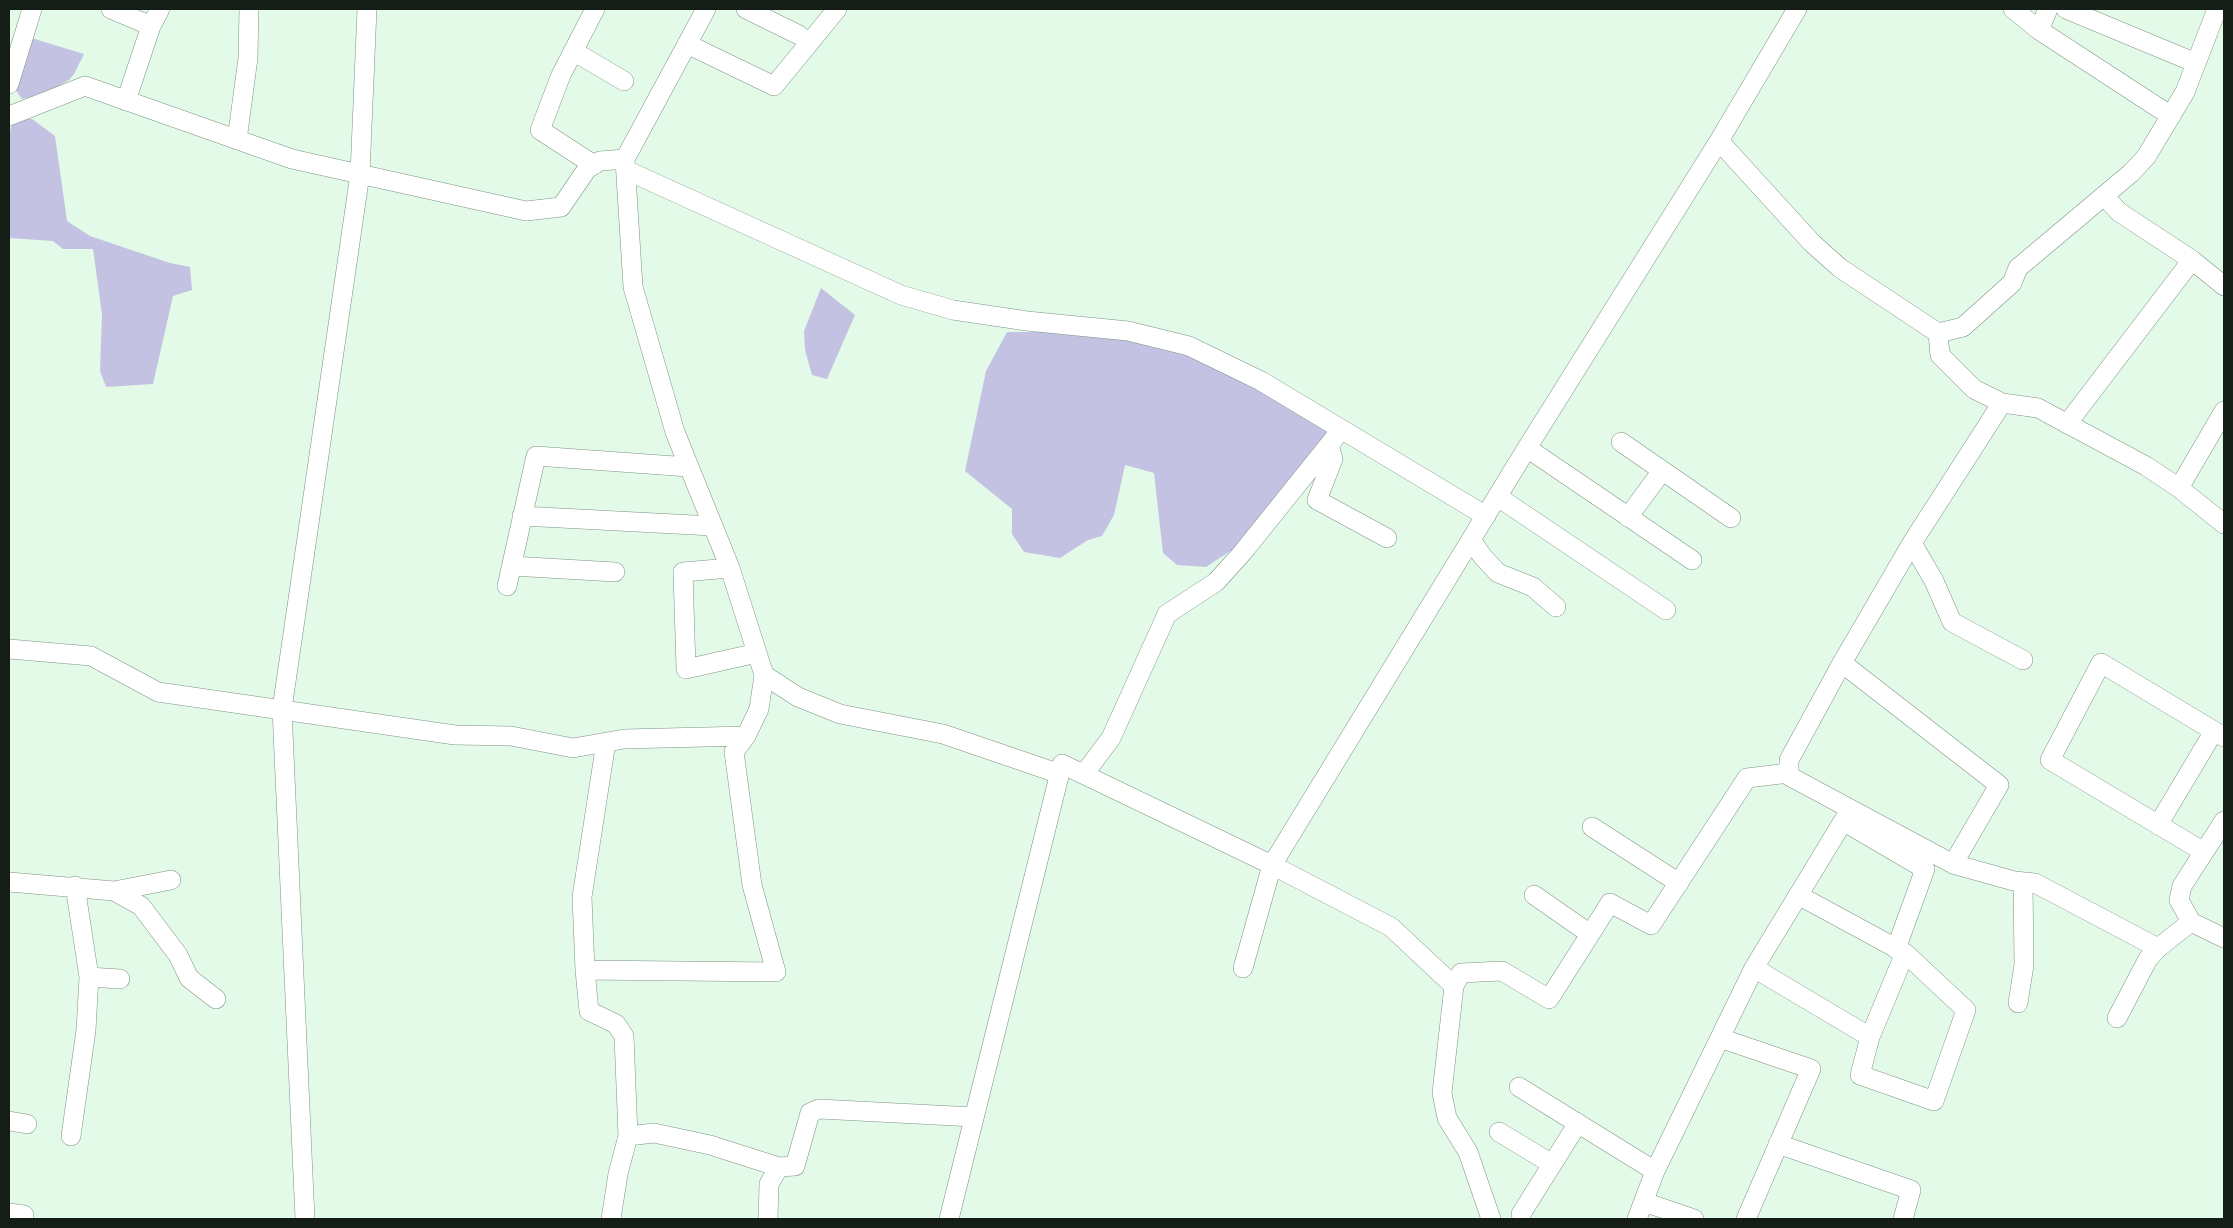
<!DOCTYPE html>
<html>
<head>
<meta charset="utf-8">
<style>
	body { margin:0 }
	#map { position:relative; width:2233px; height:1228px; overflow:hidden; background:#e3fae8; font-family:Bitter,serif }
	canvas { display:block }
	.frame { position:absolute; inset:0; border:10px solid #151d17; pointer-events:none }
</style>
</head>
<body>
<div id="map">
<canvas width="2233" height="1228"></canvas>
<div class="frame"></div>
</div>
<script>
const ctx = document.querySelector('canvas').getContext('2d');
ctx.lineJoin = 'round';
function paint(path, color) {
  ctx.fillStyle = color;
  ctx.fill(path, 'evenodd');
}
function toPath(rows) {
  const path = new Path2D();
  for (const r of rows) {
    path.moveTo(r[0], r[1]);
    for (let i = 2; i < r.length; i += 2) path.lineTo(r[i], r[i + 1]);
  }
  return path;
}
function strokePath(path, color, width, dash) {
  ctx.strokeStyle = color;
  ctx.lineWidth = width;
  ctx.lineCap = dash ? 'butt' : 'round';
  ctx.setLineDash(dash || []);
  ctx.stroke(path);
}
paint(toPath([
	[28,37,84,54,74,74,69,80,46,94,22,99,13,86],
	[13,119,32,119,55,136,67,221,90,236,170,263,190,267,192,290,173,296,153,384,106,387,100,371,102,314,93,249,63,249,53,241,9,238,9,136],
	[821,288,855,315,827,379,812,375,805,350,804,331],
	[1007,332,1059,332,1129,337,1192,355,1261,390,1329,433,1232,550,1206,567,1177,565,1163,553,1154,473,1125,465,1114,515,1102,536,1088,540,1060,558,1024,552,1012,534,1012,509,965,471,986,371]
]), '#c4c2e2');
const minor = toPath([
	[111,9,151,26],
	[746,9,799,35],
	[2013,9,2039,30,2171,116],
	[2066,9,2196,63],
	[2039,30,2048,9],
	[687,44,774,86,837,9],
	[573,51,624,81],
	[9,84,32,9],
	[126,101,151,26,160,9],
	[9,116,85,86,292,159,526,211,561,207,587,169,600,161,625,159,706,9],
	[237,140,248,58,249,9],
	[1719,141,1812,243,1840,268,1938,333,1963,327,2012,283,2018,268,2131,173,2146,157,2185,92,2217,9],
	[625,160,633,287,675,432,730,568,764,675,798,697,840,714,943,734,1060,774],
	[594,165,540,130,561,75,595,9],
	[626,170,901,295,953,310,1027,321,1128,331,1189,346,1261,381,1486,516],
	[2104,196,2119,212,2192,260,2224,286],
	[1938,333,1940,355,1974,389,2002,403,2038,408,2146,466,2179,488,2224,524],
	[2002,403,1912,543,1842,663,1789,760,1789,776,1953,864,2014,881,2035,883,2158,948],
	[2067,424,2192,260],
	[1621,442,1731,518],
	[1329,445,1333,459,1317,500,1387,538],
	[1527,448,1692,560],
	[2179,488,2224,411],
	[1498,497,1666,610],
	[522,516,713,526],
	[1628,517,1662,471],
	[1471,540,1483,557,1498,573,1533,587,1556,607],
	[1912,543,1934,581,1952,622,2023,660],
	[512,566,615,572],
	[730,568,683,572,686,669,757,653],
	[507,586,536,456,689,467],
	[9,649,91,656,158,692,455,735,511,736,573,748,624,739,746,736],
	[1842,663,1999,785,1953,864],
	[606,742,582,897,585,970,589,1011,616,1024,624,1036,628,1136,618,1174,611,1219],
	[1084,774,1111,738,1167,614,1216,582,1243,552,1341,430],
	[1843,821,1925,869,1896,949],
	[2224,821,2182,886,2179,900,2191,922,2224,938],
	[2158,825,2214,731],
	[1592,827,1679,883],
	[2204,852,2050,760,2101,663,2224,737],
	[9,882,114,891,171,880],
	[114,891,141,906,178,955,189,978,216,999],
	[1534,895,1590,934],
	[1798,895,1905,953],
	[1905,953,1966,1010,1934,1101,1860,1075,1870,1037,1905,953],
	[1243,968,1272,865,1391,927,1454,986,1442,1093,1447,1118,1468,1152,1491,1219],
	[1754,968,1870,1037],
	[585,970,776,972,752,885,734,752,746,736,759,709,764,675],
	[89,977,120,979],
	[1454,986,1461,973,1502,971,1549,999,1610,903,1651,925,1747,778,1789,773],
	[2018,1003,2024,965,2023,882],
	[2117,1018,2148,959,2158,948,2191,922],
	[1720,1038,1811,1069,1746,1219],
	[1519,1087,1655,1171],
	[9,1121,27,1124],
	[1499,1132,1552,1164],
	[71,1136,86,1030,89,977,75,886],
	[628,1136,654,1133,710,1145,779,1167,795,1166,810,1113,819,1109,974,1117],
	[1778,1144,1911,1190,1903,1219],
	[1644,1202,1694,1219],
	[9,1213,24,1215],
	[1521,1214,1578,1123],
	[305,1219,282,709,360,174,367,9],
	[768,1219,769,1184,779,1167],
	[949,1219,1062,764,1272,865,1527,448,1719,141,1797,9],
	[1637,1219,1655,1171,1754,968,1850,810]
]);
strokePath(minor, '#7e9383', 20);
strokePath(minor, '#fff', 19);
</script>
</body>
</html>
